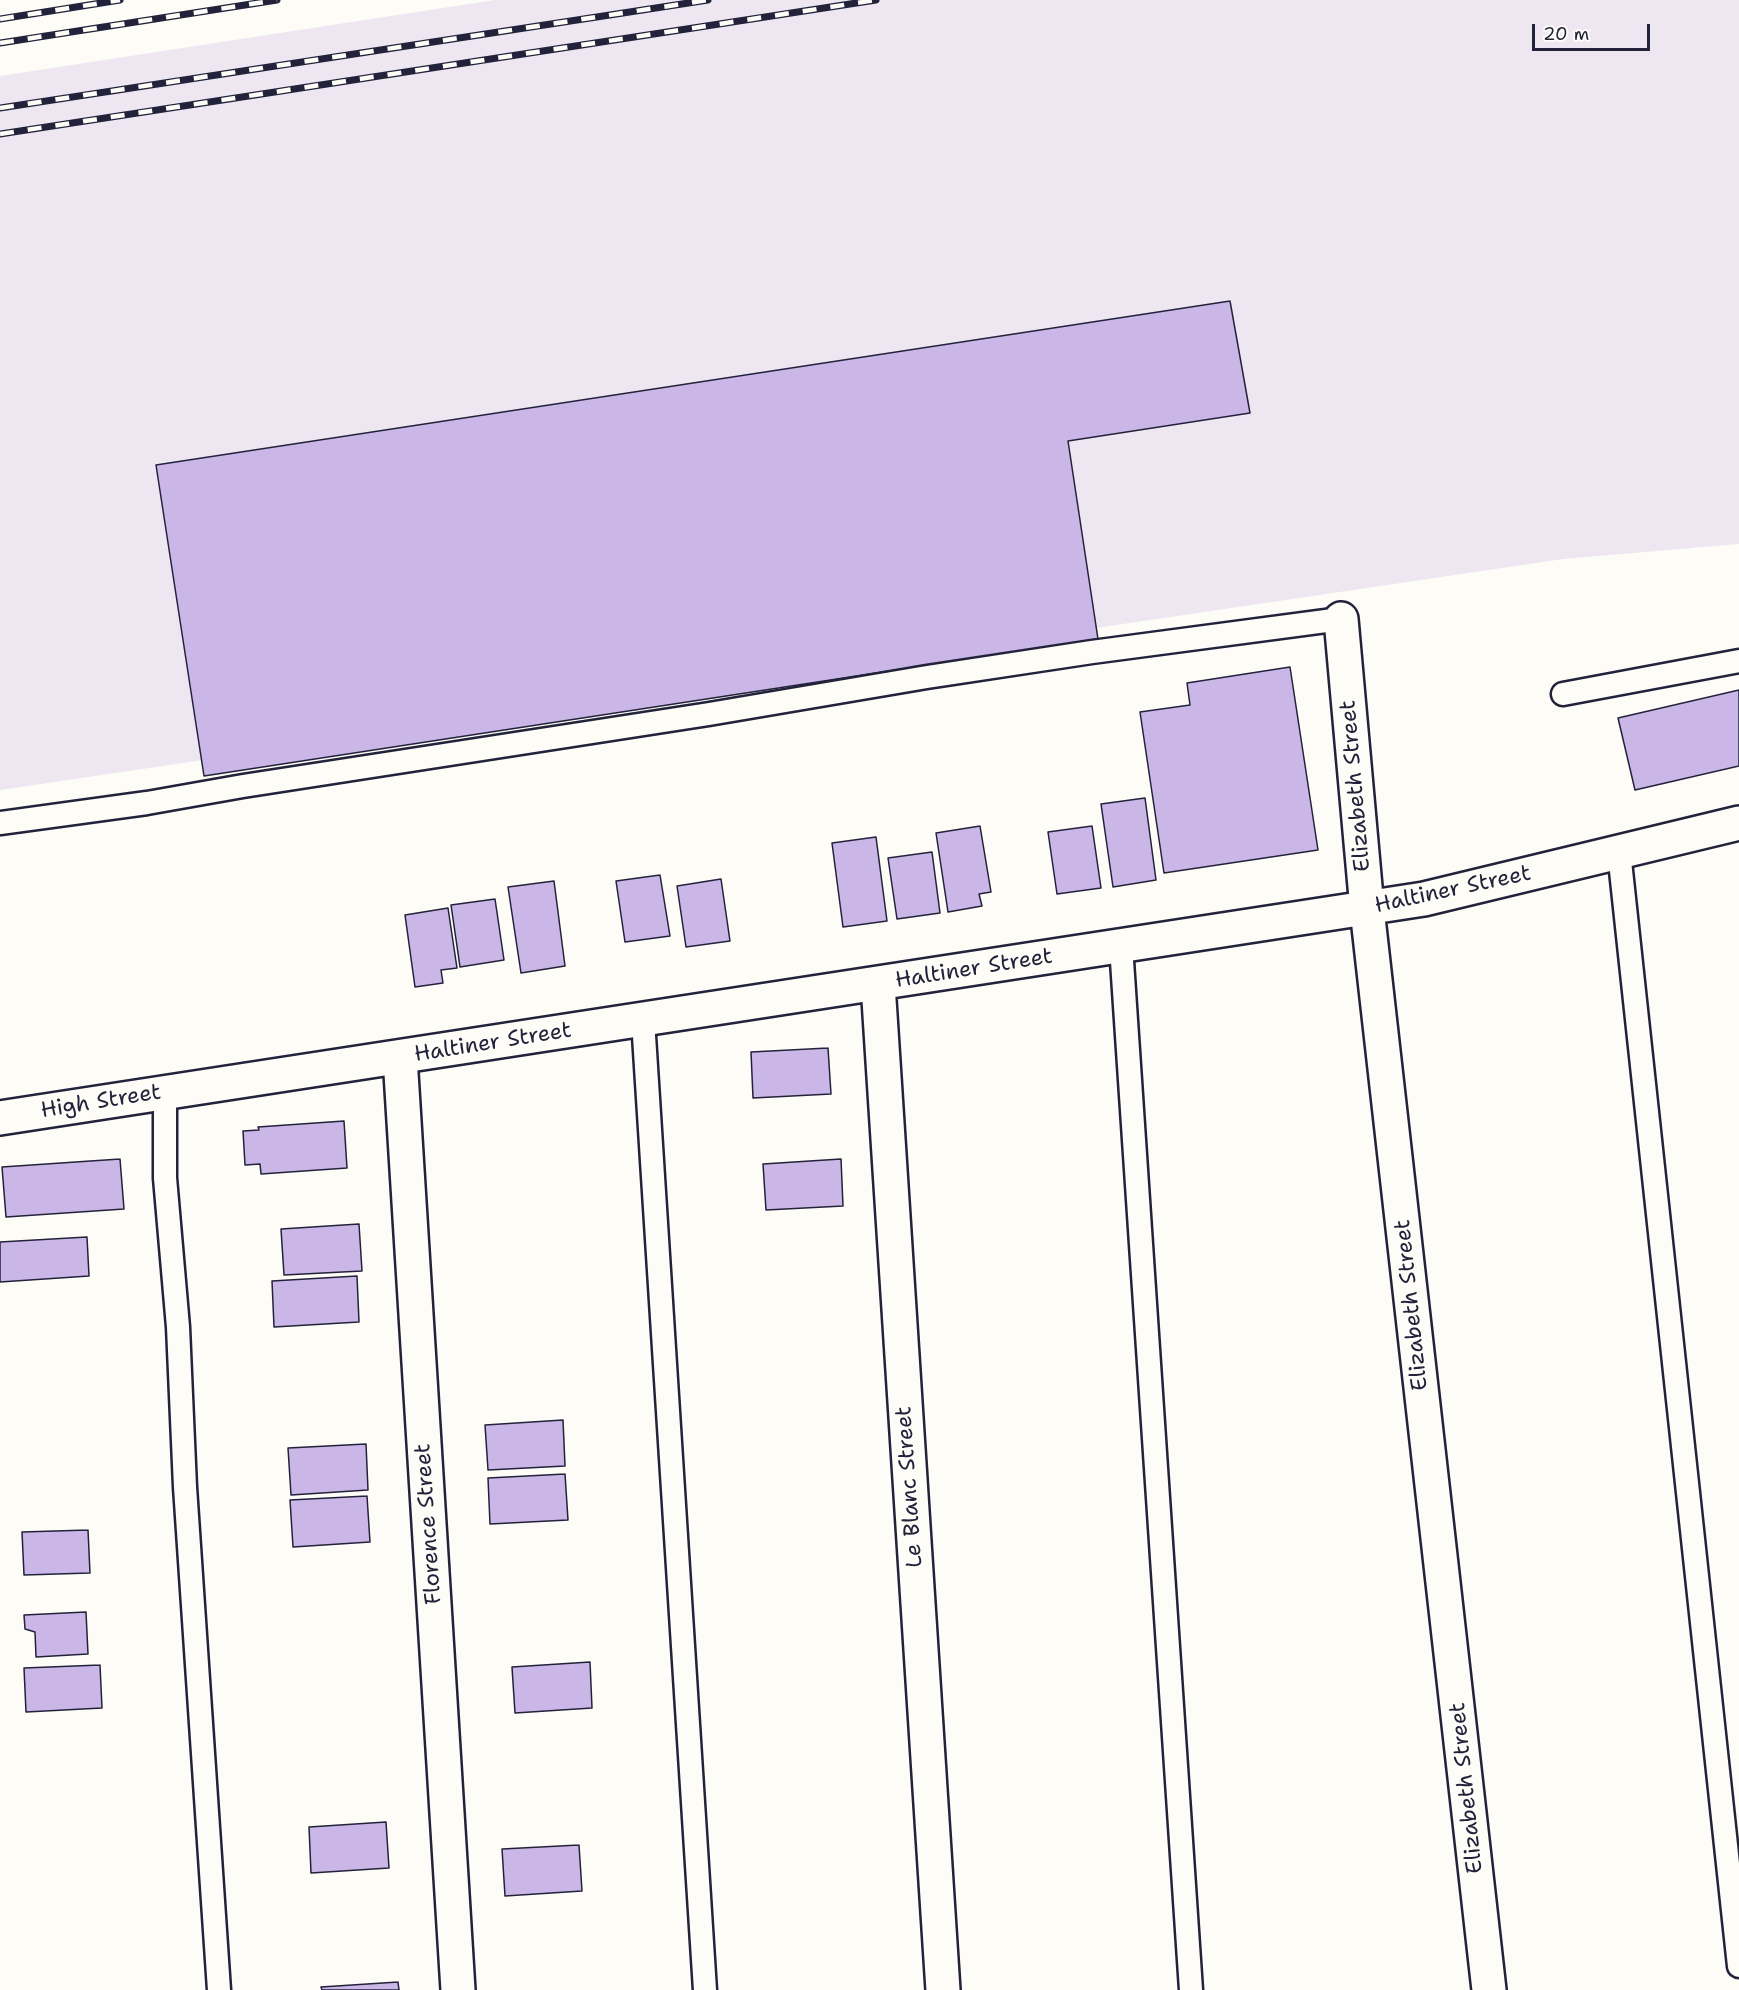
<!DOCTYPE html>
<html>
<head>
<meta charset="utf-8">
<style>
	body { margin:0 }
	#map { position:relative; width:1739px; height:1990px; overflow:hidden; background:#fdfcf7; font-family:"Shantell Sans",sans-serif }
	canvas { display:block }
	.scale { position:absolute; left:1532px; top:24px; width:118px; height:27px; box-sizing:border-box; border:3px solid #22223b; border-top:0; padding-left:8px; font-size:18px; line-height:21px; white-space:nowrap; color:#22223b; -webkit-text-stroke:4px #fdfcf7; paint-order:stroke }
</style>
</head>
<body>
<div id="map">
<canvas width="1739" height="1990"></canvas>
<div class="scale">20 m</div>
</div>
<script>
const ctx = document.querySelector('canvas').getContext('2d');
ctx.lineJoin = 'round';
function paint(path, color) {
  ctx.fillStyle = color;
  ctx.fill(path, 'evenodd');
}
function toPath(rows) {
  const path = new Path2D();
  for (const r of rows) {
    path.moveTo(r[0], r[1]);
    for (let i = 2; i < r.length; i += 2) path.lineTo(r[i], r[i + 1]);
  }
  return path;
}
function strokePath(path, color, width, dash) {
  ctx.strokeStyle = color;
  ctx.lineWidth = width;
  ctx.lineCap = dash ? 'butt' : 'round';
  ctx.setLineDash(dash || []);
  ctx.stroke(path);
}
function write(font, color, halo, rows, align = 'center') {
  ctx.font = font + ' "Shantell Sans",sans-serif';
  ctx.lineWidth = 6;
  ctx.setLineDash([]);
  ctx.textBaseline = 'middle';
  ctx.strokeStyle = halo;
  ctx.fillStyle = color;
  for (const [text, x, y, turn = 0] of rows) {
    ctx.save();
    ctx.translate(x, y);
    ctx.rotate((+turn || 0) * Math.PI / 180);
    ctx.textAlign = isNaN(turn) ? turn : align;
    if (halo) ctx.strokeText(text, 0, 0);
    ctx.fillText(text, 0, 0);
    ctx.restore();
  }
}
paint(toPath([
	[495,0,1739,0,1739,544,1563,559,0,790,0,76]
]), '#eee7f2');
const building = toPath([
	[1230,301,1250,413,1068,441,1098,639,204,776,156,465,1230,301],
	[1290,667,1318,850,1164,873,1140,712,1190,705,1187,683,1290,667],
	[1739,690,1739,766,1635,790,1618,718,1739,690],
	[1145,798,1156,880,1113,887,1101,804,1145,798],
	[980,826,991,892,979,894,982,906,948,912,936,833,980,826],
	[1092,826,1101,888,1057,894,1048,832,1092,826],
	[876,837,887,921,843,927,832,843,876,837],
	[932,852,940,913,897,919,888,858,932,852],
	[660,875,670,936,625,942,616,881,660,875],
	[721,879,730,941,686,947,677,886,721,879],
	[554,881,565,966,521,973,508,887,554,881],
	[495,899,504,960,460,967,451,905,495,899],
	[448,908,457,968,441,970,443,983,415,987,405,915,448,908],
	[828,1048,831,1094,753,1098,751,1052,828,1048],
	[344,1121,347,1168,261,1174,260,1164,245,1165,243,1131,259,1130,258,1127,344,1121],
	[120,1159,124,1209,6,1217,2,1167,120,1159],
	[841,1159,843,1206,766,1210,763,1164,841,1159],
	[359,1224,362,1271,284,1275,281,1229,359,1224],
	[87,1237,89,1276,0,1282,0,1242,87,1237],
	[357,1276,359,1322,274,1327,272,1281,357,1276],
	[563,1420,565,1466,488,1470,485,1425,563,1420],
	[366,1444,368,1490,291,1495,288,1448,366,1444],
	[565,1474,568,1520,490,1524,488,1478,565,1474],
	[367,1496,370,1542,293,1547,290,1500,367,1496],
	[88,1530,90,1573,24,1575,22,1532,88,1530],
	[86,1612,88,1654,36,1657,35,1632,25,1629,24,1615,86,1612],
	[590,1662,592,1708,515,1713,512,1667,590,1662],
	[100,1665,102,1708,26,1712,24,1668,100,1665],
	[386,1822,389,1868,311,1873,309,1827,386,1822],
	[579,1845,582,1891,505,1896,502,1849,579,1845],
	[398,1982,399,1990,322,1990,321,1987,398,1982]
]);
paint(building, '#cab7e7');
strokePath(building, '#22223b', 1.5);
const service = toPath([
	[1563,694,1739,661],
	[0,823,147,803,243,786,709,714,927,677,1092,652,1341,619],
	[1619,852,1739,1966],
	[1121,946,1191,1990],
	[643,1020,705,1990],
	[165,1093,165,1178,178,1327,185,1487,219,1990]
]);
const minor = toPath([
	[1341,619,1367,909,1489,1990],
	[878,984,943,1990],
	[400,1057,458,1990],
	[0,1118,1424,899,1739,823]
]);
strokePath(service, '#22223b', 27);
strokePath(minor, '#22223b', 38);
strokePath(service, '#fdfcf7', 22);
strokePath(minor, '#fdfcf7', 33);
const rail = toPath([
	[0,19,120,0],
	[0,43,277,0],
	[0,108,708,0],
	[0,134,876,0]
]);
strokePath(rail, '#22223b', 7);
strokePath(rail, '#fdfcf7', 4.5, [14]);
write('22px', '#22223b', '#fdfcf7', [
	["Elizabeth Street",1356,786,-95],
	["Haltiner Street",1453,890,-12],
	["Haltiner Street",974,969,-9],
	["Haltiner Street",493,1043,-9],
	["High Street",101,1102,-9],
	["Elizabeth Street",1412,1305,-96],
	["Le Blanc Street",910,1487,-94],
	["Florence Street",429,1524,-94],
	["Elizabeth Street",1467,1788,-96]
]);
</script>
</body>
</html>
